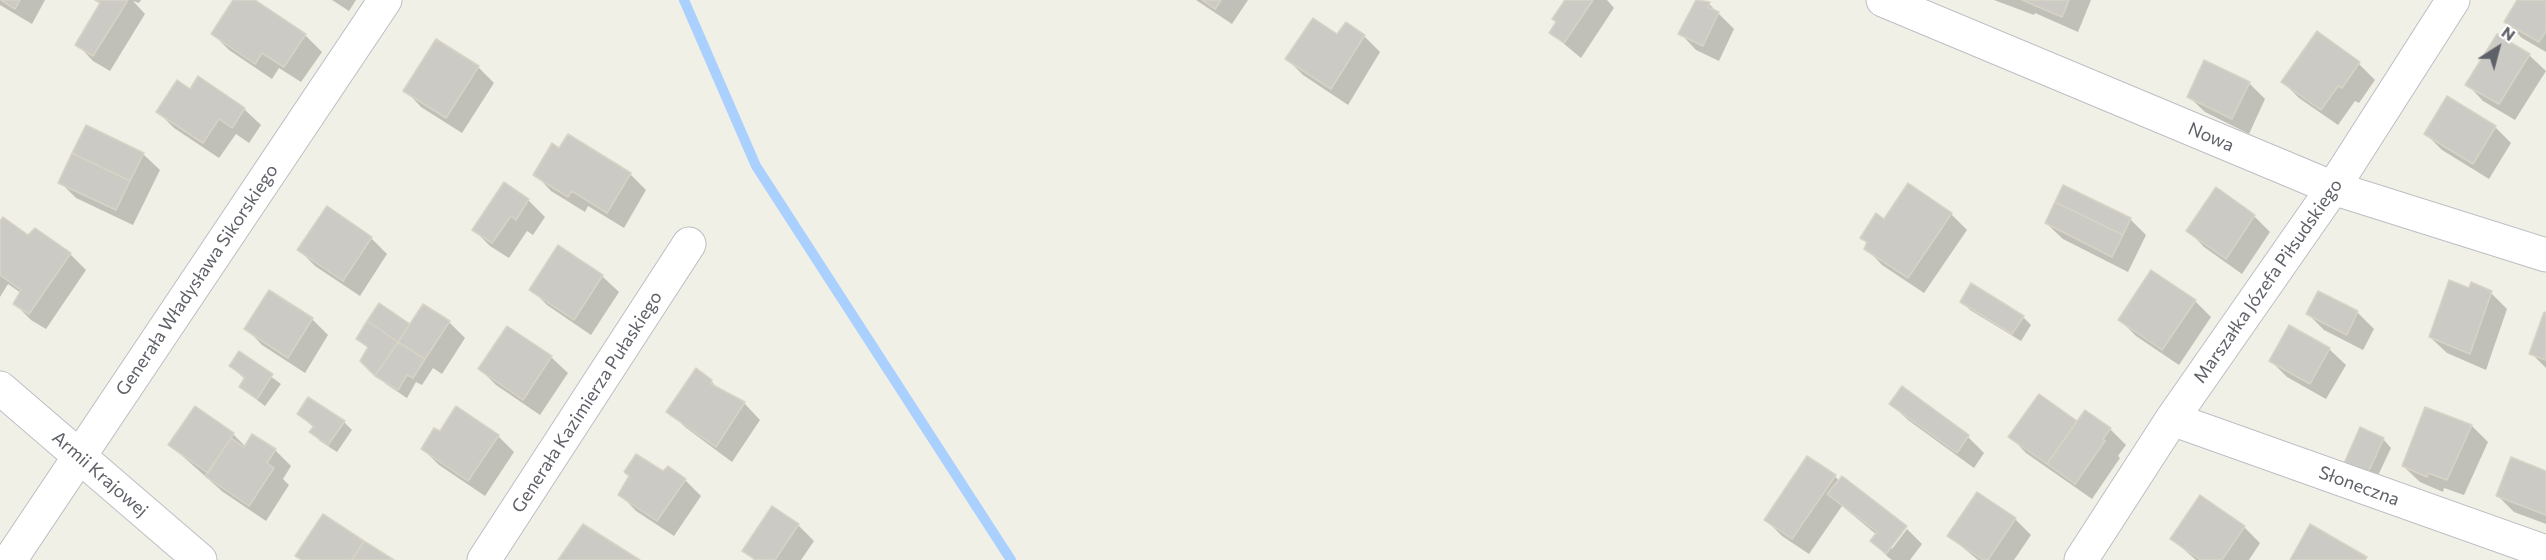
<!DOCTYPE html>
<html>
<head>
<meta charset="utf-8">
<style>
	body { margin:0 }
	#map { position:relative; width:2546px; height:560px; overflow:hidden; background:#f1f0e7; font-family:Commissioner,sans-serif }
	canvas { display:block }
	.north { position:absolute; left:2468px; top:18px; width:60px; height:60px; -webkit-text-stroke:4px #fff; paint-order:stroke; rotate:36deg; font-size:16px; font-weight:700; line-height:24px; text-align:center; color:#5e6168 }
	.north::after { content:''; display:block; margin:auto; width:21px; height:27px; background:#5e6168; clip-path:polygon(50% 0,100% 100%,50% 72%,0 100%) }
</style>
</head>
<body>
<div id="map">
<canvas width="2546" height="560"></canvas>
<div class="north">N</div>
</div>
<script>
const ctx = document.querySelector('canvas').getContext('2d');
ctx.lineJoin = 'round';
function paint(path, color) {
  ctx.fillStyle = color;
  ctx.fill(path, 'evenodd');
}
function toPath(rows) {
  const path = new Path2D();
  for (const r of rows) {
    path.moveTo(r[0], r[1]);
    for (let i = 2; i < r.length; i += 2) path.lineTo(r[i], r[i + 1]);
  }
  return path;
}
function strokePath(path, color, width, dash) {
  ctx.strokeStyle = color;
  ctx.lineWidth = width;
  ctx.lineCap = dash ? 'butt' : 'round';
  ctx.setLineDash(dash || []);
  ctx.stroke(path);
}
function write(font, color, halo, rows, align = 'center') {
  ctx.font = font + ' Commissioner,sans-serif';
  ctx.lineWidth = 5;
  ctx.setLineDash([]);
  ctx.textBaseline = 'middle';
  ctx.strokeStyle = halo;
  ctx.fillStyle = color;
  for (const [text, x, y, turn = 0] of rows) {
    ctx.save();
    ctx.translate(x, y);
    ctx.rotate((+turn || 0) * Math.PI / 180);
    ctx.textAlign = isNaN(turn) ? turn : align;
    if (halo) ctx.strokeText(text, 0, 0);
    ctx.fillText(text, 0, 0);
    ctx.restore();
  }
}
paint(toPath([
	[0,0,45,0,32,24,0,5],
	[97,0,141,0,139,3,133,1,145,14,110,71,93,61,77,44,101,4],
	[235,0,253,0,306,36,322,52,301,82,279,68,272,79,229,50,213,34],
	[332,0,356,0,349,11],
	[1196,0,1248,0,1232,24],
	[1567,0,1607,0,1614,8,1581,58,1551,33],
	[1697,0,1709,4,1734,29,1719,61,1696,50,1680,33],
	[1994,0,2091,0,2078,32,2035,13,2034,15],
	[2519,0,2546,0,2546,52,2522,38,2506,22],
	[2317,33,2359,64,2375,80,2359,103,2355,101,2338,125,2299,98,2283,82],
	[1338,36,1364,36,1380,52,1348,105,1303,75,1287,59],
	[437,41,478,67,494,83,462,133,421,107,405,90],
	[2529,55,2546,71,2515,120,2483,101,2467,84],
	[198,78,244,109,261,125,249,143,236,134,219,158,174,128,158,112,190,91],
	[2249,83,2265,99,2249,134,2205,112,2188,96],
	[2495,127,2511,143,2489,179,2442,150,2426,134],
	[560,150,630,174,646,190,624,228,588,206,585,212,551,191,535,174],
	[143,154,160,170,133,225,76,198,60,182],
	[504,184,528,200,545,217,533,235,527,231,509,258,490,246,474,230],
	[2216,189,2254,216,2270,232,2242,274,2204,247,2188,230],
	[1951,214,1967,230,1924,293,1882,265,1866,248,1868,244,1862,237],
	[2130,219,2146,235,2128,272,2063,239,2046,223],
	[0,224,70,254,86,270,46,329,31,320,15,304,21,293,8,284,0,297],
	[371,238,387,254,360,296,315,266,299,250],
	[558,247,602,276,619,292,591,335,547,305,531,289],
	[2152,272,2195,301,2211,317,2179,365,2136,336,2120,320],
	[2469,290,2491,293,2507,309,2486,370,2447,353,2430,337],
	[270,292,312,319,328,335,305,373,262,345,246,328],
	[2319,293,2358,313,2374,329,2363,350,2324,330,2308,314],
	[1962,302,2023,317,2031,325,2021,341,1970,310],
	[424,306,449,322,465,338,442,374,433,368,422,385,416,382,407,398,386,384,362,360,369,349,358,339,410,326],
	[2546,315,2546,368,2531,353],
	[2290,327,2329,349,2346,365,2326,399,2287,377,2271,361],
	[239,353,281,384,265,406,240,387,245,379,230,366],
	[551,357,568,373,540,415,496,385,480,369],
	[711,381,722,393,744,403,760,420,732,462,685,427,668,411],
	[1902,388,1968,437,1984,453,1974,468,1908,420,1891,404],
	[2039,396,2078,423,2110,429,2126,445,2118,456,2120,458,2092,499,2026,453,2010,436],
	[2426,408,2472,426,2488,442,2464,495,2444,488,2443,492,2420,482,2403,466],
	[299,414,344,422,352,430,337,452,320,441,311,432,314,428],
	[441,433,498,436,514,452,485,496,439,465,423,449],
	[233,434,246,447,275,450,291,466,283,479,289,485,266,521,223,492,170,445],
	[2383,439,2391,448,2374,484,2352,476],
	[2546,472,2546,524,2514,512,2498,496],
	[663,473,685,480,701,496,674,536,636,511,620,494],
	[1835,476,1892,549,1907,529,1922,544,1910,560,1892,560,1888,557,1872,541,1877,535,1842,506,1809,554,1782,536,1766,520],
	[2015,519,2031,535,2014,560,1978,560,1949,536],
	[798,525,814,541,801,560,754,560,744,550],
	[2244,527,2260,543,2249,560,2196,560,2172,539]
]), '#0003');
strokePath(toPath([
	[684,0,756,166,1011,560]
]), '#a9d0ff', 10);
const building = toPath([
	[1,0,20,0,15,9,1,0],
	[95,0,128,0,93,56,75,45,100,3,95,0],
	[233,0,255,0,306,34,284,67,262,53,255,64,211,34,233,0],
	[1202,0,1221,0,1215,9,1202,0],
	[1565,0,1593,0,1564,43,1549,33,1556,22,1552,19,1565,0],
	[1696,0,1710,2,1708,7,1719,12,1703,46,1678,34,1696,0],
	[2022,0,2069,0,2062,17,2022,0],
	[2517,0,2546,0,2546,31,2539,42,2504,22,2517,0],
	[1313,18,1337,34,1346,22,1365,35,1331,89,1285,59,1313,18],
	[2317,31,2360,62,2342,88,2338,86,2321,110,2281,82,2317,31],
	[2497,34,2530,54,2499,104,2465,85,2497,34],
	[436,39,479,66,446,118,403,91,436,39],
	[2204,60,2250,82,2232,119,2187,97,2204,60],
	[198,76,245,108,232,128,219,119,203,143,156,112,177,80,190,89,198,76],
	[2447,96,2496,126,2473,164,2424,134,2447,96],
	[86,125,144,153,130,181,72,153,86,125],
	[568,134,631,173,607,213,572,191,568,197,533,175,552,143,559,148,568,134],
	[72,153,130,181,116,210,58,183,72,153],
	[504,182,529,199,516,220,511,216,492,243,472,230,504,182],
	[1908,183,1952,213,1908,278,1864,249,1867,242,1860,238,1876,213,1884,219,1908,183],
	[2063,185,2131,218,2123,235,2055,202,2063,185],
	[2216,187,2255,215,2226,259,2186,231,2216,187],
	[2055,202,2123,235,2112,257,2045,223,2055,202],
	[327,206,372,237,343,281,297,250,327,206],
	[3,217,28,235,35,228,71,253,29,314,13,304,21,290,0,275,0,221,3,217],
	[558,245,603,275,574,320,529,290,558,245],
	[2151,270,2196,300,2162,350,2118,320,2151,270],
	[2449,280,2469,288,2471,282,2492,291,2470,354,2429,337,2449,280],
	[1971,283,2024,316,2012,334,1960,302,1971,283],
	[269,290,313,318,288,358,244,329,269,290],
	[2318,291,2358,311,2347,335,2306,314,2318,291],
	[379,303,410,324,398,342,367,321,379,303],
	[423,304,450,321,425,359,398,342,423,304],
	[2544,312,2546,313,2546,360,2529,354,2544,312],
	[367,321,398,342,375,376,360,361,368,347,356,339,367,321],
	[2289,325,2330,348,2310,384,2269,361,2289,325],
	[507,326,552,356,523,400,478,369,507,326],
	[398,342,425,359,413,378,407,375,398,390,375,376,398,342],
	[239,351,273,374,257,399,239,387,245,377,229,366,239,351],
	[696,368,712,380,711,384,745,402,716,447,666,412,696,368],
	[1902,386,1969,435,1957,453,1889,404,1902,386],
	[2039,394,2077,421,2047,464,2008,437,2039,394],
	[308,397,345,421,328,445,309,432,314,426,297,414,308,397],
	[195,406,234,433,208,473,168,445,195,406],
	[456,406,499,435,468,481,421,449,434,428,440,431,456,406],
	[2425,407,2472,425,2447,480,2428,473,2427,477,2402,466,2425,407],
	[2085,410,2111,428,2103,439,2105,441,2075,484,2047,464,2085,410],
	[2360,427,2384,438,2366,477,2342,468,2360,427],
	[252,434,276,449,267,463,274,468,249,506,205,476,231,438,244,447,252,434],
	[636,454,663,471,668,466,686,479,657,521,618,495,629,476,624,472,636,454],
	[1807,456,1836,475,1792,539,1764,520,1807,456],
	[2511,457,2546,471,2546,515,2496,496,2511,457],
	[1842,476,1907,526,1886,554,1870,541,1877,532,1827,494,1842,476],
	[1977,492,2016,518,1988,560,1983,560,1947,536,1977,492],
	[2200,495,2245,526,2222,560,2201,560,2170,539,2200,495],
	[772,506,799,524,775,560,756,560,742,551,772,506],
	[323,514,364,541,352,560,302,560,295,556,323,514],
	[583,524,640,560,558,560,583,524],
	[2310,524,2367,557,2365,560,2290,560,2310,524],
	[364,541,394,560,352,560,364,541]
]);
paint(building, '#cccac4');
strokePath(building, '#d7d3c5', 1.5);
const minor = toPath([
	[1883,0,2333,188,2546,255],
	[0,388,200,560],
	[2172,419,2546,552],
	[10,560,385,0],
	[484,560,689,244],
	[2081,560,2172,419,2333,188,2453,0]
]);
strokePath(minor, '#bbbec3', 35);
strokePath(minor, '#fff', 33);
write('18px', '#5e6168', '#fff', [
	["Nowa",2211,137,23],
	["Generała Władysława Sikorskiego",197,280,-56],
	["Marszałka Józefa Piłsudskiego",2268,281,-55],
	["Generała Kazimierza Pułaskiego",587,402,-57],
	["Armii Krajowej",100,474,41],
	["Słoneczna",2359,486,20]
]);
</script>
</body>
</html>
